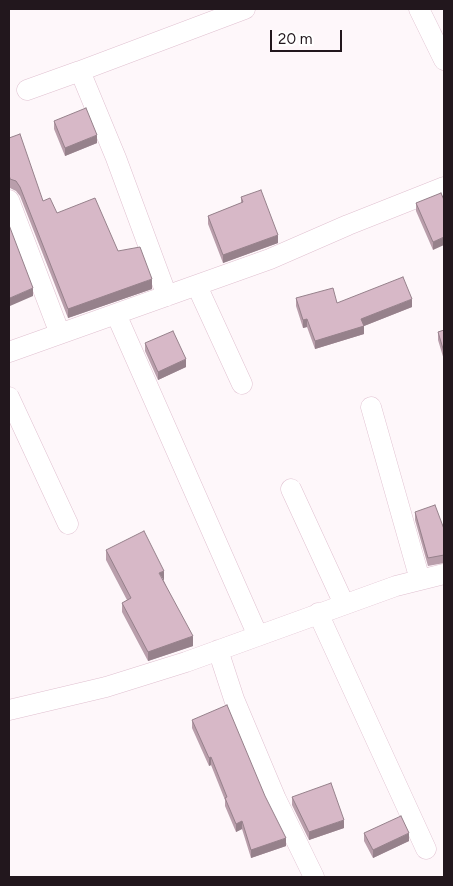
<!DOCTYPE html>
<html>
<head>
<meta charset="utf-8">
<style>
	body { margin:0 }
	#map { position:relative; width:453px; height:886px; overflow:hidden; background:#fef7fa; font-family:Figtree,sans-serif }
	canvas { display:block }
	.frame { position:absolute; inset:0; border:10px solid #22171d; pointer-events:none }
	.scale { position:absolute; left:270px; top:30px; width:72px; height:22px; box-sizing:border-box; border:2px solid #22171d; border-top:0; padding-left:6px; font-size:15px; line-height:18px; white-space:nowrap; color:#22171d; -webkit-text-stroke:4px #fff; paint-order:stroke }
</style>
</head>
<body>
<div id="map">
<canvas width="453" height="886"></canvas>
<div class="frame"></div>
<div class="scale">20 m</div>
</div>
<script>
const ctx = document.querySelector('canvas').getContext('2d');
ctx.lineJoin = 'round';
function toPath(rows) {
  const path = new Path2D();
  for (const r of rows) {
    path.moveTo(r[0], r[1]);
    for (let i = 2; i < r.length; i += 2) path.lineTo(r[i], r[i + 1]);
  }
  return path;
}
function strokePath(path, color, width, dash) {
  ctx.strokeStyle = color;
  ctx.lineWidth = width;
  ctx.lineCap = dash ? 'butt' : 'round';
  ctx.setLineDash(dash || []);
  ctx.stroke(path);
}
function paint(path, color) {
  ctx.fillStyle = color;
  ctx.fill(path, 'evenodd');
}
const street = toPath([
	[419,9,444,60],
	[27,90,80,71],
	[9,200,60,334],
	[197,286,242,384],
	[167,296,116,158,80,71,245,9],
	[116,314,258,636],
	[9,352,270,259,348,225,444,187],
	[9,397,68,524],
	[371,407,420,580],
	[291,489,344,604],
	[318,613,426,849],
	[218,650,234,699,276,799,314,877],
	[9,710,106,687,186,662,396,586,444,574]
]);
strokePath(street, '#e0c0d0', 21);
strokePath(street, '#fff', 20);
paint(toPath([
	[54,121,97,143,65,156,54,129],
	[9,138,43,201,57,213,118,251,152,289,68,318,20,196,16,191,10,188,9,184],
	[241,197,278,243,223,263,208,224,208,216,241,203],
	[444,200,433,250,416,211,416,203],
	[296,298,337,303,412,307,364,326,364,334,315,349,307,327,303,328,296,306],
	[444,330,444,360,438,340,438,332],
	[145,343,186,367,158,380,145,351],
	[415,512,444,529,444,563,428,566,415,520],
	[106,550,164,581,193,646,148,661,122,612,122,603,127,600,106,560],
	[192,720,286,846,251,858,242,829,236,832,225,806,225,800,211,765,209,766,192,728],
	[292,797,344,828,309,840,292,805],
	[364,833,409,841,373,858,364,841]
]), '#b99eab');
paint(toPath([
	[97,135,97,143,65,156,65,148],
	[278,235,278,243,223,263,223,255],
	[444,237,444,245,433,250,433,242],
	[152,279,152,289,68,318,68,309],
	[33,288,33,296,10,306,10,298],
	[412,299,412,307,364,326,364,334,315,349,315,341,361,319],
	[307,319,307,327,303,328,303,320],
	[186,359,186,367,158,380,158,372],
	[164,571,164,581,159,573],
	[193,636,193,646,148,661,148,652],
	[211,757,211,765,209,766,209,758],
	[344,820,344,828,309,840,309,832],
	[242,821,242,829,236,832,236,824],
	[409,833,409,841,373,858,373,850],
	[286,838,286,846,251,858,251,850]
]), '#96818b');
const building = toPath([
	[86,108,97,135,65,148,54,121,86,108],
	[20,134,43,201,50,198,57,213,95,198,118,251,140,247,152,279,68,309,20,187,16,181,10,179,9,174,9,138,20,134],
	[261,190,278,235,223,255,208,216,243,202,241,197,261,190],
	[441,193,444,200,444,237,433,242,416,203,441,193],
	[9,225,33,288,10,298,9,296,9,225],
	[403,277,412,299,361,319,364,326,315,341,307,319,303,320,296,298,333,288,337,303,403,277],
	[444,330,444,352,438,332,444,330],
	[173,331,186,359,158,372,145,343,173,331],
	[435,505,444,529,444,555,428,558,415,512,435,505],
	[144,531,164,571,159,573,193,636,148,652,122,603,131,598,106,550,144,531],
	[227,705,265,796,286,838,251,850,242,821,236,824,225,798,227,797,211,757,209,758,192,720,227,705],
	[331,783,344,820,309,832,292,797,331,783],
	[401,816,409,833,373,850,364,833,401,816]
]);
paint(building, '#d7b8c7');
strokePath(building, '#96818b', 1);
</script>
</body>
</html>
